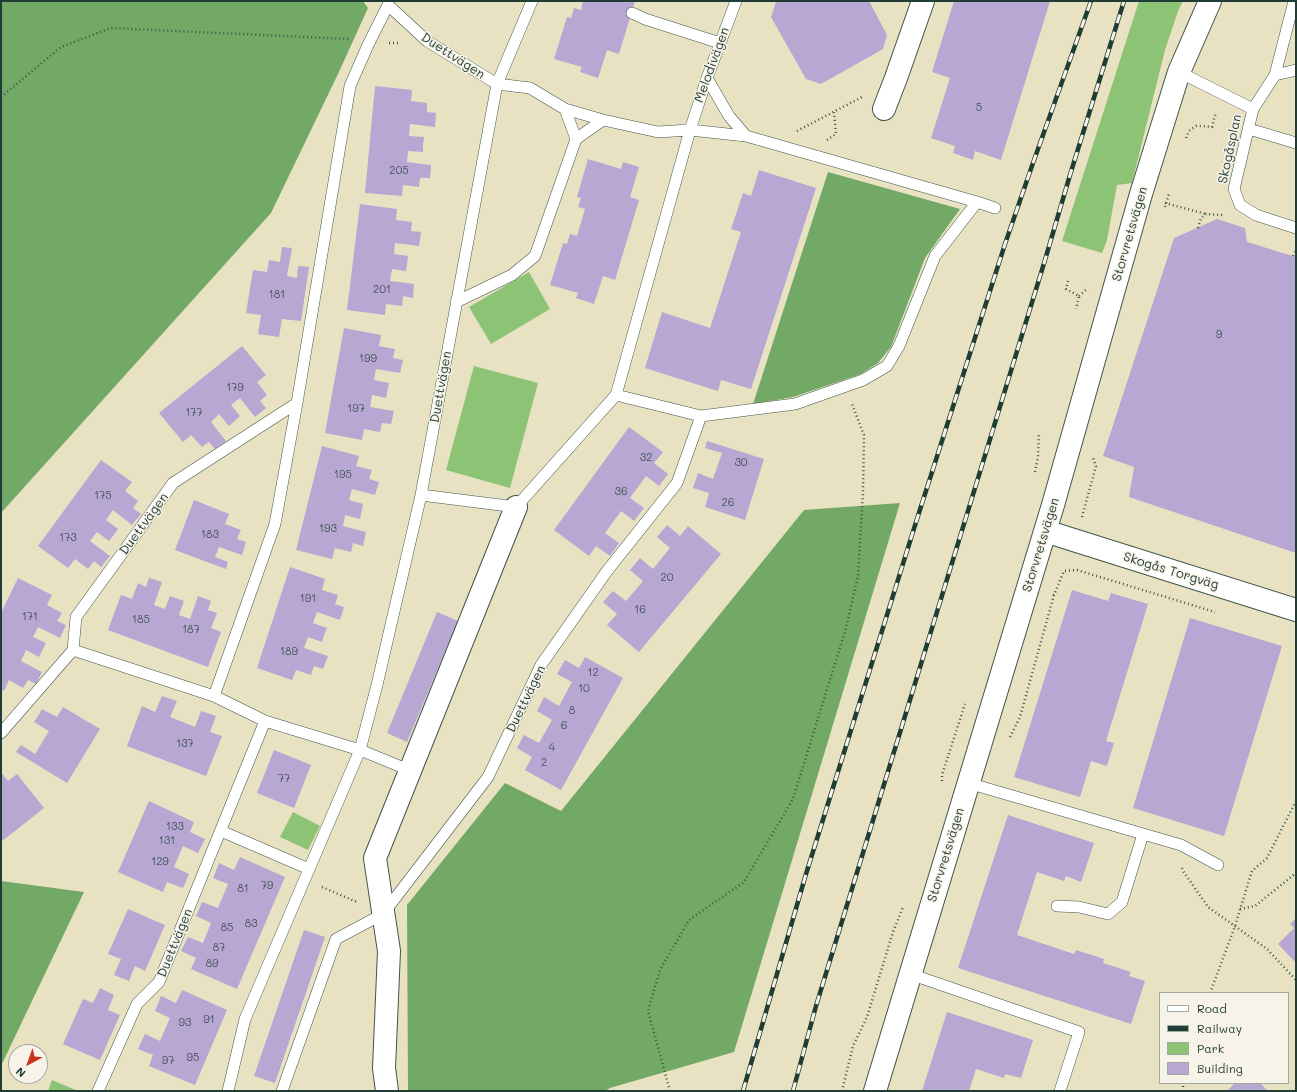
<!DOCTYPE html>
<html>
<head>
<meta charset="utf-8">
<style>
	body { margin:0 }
	#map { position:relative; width:1297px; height:1092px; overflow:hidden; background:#e9e2c2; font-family:Mali,sans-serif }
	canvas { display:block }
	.frame { position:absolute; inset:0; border:2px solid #1f3d34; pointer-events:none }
	.legend { position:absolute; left:1159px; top:992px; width:130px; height:92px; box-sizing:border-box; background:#f7f3e8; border:1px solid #a1aaa0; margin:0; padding:5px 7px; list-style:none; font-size:12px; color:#1f3d34 }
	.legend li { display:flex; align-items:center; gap:8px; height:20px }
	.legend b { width:20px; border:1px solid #a1aaa0 }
	.north { position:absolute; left:8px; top:1044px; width:40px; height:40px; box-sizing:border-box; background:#f7f3e8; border:1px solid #a1aaa0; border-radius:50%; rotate:221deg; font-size:11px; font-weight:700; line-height:16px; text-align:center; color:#1f3d34 }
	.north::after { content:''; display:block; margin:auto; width:14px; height:18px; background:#c8321e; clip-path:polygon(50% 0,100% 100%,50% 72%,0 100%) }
</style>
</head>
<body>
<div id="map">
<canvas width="1297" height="1092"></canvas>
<div class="frame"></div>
<ul class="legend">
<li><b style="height:5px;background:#fff"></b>Road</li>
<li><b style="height:5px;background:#1f3d34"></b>Railway</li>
<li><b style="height:11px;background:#8dc375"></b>Park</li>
<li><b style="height:11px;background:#b8a6d3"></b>Building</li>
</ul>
<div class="north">N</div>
</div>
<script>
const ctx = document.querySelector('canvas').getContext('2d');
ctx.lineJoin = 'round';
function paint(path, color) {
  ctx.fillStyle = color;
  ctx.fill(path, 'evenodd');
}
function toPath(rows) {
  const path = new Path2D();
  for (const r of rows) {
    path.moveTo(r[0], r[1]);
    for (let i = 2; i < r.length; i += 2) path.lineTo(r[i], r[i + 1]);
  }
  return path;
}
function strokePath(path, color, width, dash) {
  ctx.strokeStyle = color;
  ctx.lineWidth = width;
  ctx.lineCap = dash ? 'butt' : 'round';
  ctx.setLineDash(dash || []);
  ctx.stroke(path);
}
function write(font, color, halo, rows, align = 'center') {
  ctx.font = font + ' Mali,sans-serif';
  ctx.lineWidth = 3;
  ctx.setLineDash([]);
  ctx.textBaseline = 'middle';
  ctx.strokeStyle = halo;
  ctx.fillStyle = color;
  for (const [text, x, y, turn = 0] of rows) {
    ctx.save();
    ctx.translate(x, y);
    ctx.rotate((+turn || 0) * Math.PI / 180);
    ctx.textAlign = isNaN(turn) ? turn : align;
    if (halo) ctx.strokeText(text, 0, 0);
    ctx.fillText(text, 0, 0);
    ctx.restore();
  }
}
paint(toPath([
	[1139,1,1183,1,1178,11,1165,50,1132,183,1117,185,1107,240,1102,253,1062,241],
	[529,272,550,309,491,344,469,307],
	[474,366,538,383,510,488,446,470],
	[293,812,320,826,308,850,280,837],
	[52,1080,78,1091,48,1091]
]), '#8dc375');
paint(toPath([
	[1,1,363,1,368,8,338,74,271,213,1,513],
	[828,172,960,209,925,258,891,347,878,363,861,374,793,397,753,404],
	[900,503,734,1052,610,1088,605,1091,408,1091,407,905,505,783,561,811,804,510],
	[1,881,84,892,1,1066]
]), '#72a966');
paint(toPath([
	[583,1,635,1,619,54,607,50,598,78,580,72,582,67,554,59,567,17,571,18,574,8,581,10],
	[777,1,869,1,887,35,883,49,821,84,806,79,771,17,776,2],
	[954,1,1050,1,1001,160,975,151,973,160,953,153,955,146,931,138,950,78,932,72],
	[375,86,412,90,411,101,427,103,427,112,436,113,435,127,410,124,409,136,424,137,423,145,423,152,408,151,407,162,431,165,430,178,420,178,419,187,403,185,402,196,365,193],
	[588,159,621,169,623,162,639,167,630,197,639,200,615,280,603,276,594,304,576,298,578,293,550,285,563,243,567,244,570,234,577,236,585,209,578,207,581,198,577,197],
	[759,170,816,188,751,389,721,380,718,391,645,368,662,312,710,328,741,232,731,229,743,193,751,196],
	[360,204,397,209,396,220,412,222,411,231,421,232,419,246,395,243,394,254,408,256,407,264,406,271,392,269,390,281,414,284,413,298,403,296,402,306,386,304,385,315,347,310],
	[1217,219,1245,228,1247,242,1296,257,1296,553,1129,497,1134,467,1103,456,1174,238],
	[282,247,292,248,287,276,297,278,298,266,309,267,301,321,282,319,279,337,258,334,261,315,246,313,253,270,267,272,269,260,280,262],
	[344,328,381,335,379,346,395,349,393,358,403,360,400,373,376,369,374,380,389,383,386,398,372,395,370,407,394,411,391,424,382,423,380,432,364,429,362,440,325,433],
	[242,346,266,375,257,382,267,395,260,401,266,408,255,417,240,398,231,405,240,416,229,426,219,414,211,422,226,441,215,449,209,442,202,447,191,435,183,442,159,413],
	[629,427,663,452,654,463,668,474,659,486,646,476,630,498,644,508,634,521,621,511,605,533,619,543,610,556,596,546,589,556,554,530],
	[707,441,764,459,745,520,705,507,709,493,693,488,698,473,713,479,722,453,705,448],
	[322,446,359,456,356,466,372,470,369,479,379,482,375,495,352,489,349,500,363,504,360,519,345,515,343,526,366,532,363,546,353,543,351,552,335,548,332,559,296,550],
	[101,460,132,482,125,491,138,501,133,508,141,514,132,525,113,510,106,520,118,529,109,541,97,532,90,541,110,556,101,567,94,561,88,569,75,559,68,568,38,546],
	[194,500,229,514,225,524,241,530,237,539,246,542,242,555,219,547,215,557,228,562,226,569,175,550],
	[667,525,680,536,688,526,721,554,639,652,607,625,617,614,603,602,613,591,626,601,643,581,630,570,640,558,653,569,670,548,657,537],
	[290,567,325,579,322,590,338,595,335,604,344,607,340,620,317,612,313,623,327,628,324,635,322,642,308,637,304,648,328,656,323,669,314,666,311,675,296,670,292,680,257,668],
	[18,578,52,595,47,605,62,613,57,621,66,625,60,638,38,627,33,637,46,643,39,657,26,650,21,661,42,672,36,684,28,680,23,688,9,680,4,691,1,689,1,613],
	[149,578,162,582,154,605,165,609,170,596,184,601,179,615,190,619,198,596,211,601,208,610,217,613,211,628,221,632,208,667,108,630,121,595,132,599,138,583,146,587],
	[1072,590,1108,601,1111,593,1148,604,1106,741,1114,743,1107,766,1091,761,1080,797,1014,777],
	[437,612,458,621,407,742,387,733],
	[1190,618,1282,646,1224,836,1133,808],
	[585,657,623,678,561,790,525,770,532,757,517,748,524,735,539,743,552,720,537,711,544,697,559,706,572,682,557,674,565,660,579,668],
	[162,696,177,701,170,717,195,727,201,711,216,716,210,732,222,736,206,776,127,746,142,706,155,712],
	[63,707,100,729,67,783,16,752,21,745,35,754,49,731,34,722,38,716,42,709,57,717],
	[274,750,311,765,294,808,257,793],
	[1,772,8,781,17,774,44,808,1,842],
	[149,801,194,822,190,832,205,839,198,853,183,846,174,867,189,874,183,888,167,882,163,892,118,872],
	[1008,815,1094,843,1081,882,1066,876,1064,881,1037,872,1017,935,1074,954,1076,950,1104,959,1103,963,1131,972,1129,976,1145,981,1131,1024,958,968],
	[240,857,285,877,237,989,191,969,196,958,181,951,188,937,203,943,211,923,196,916,202,902,218,908,228,884,213,878,219,863,234,870],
	[128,909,165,925,145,971,135,966,129,981,114,975,121,959,108,954],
	[1296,918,1296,963,1278,944,1294,928,1290,924],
	[304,930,325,937,275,1083,254,1076],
	[100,988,114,995,108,1010,120,1015,100,1060,63,1044,83,999,93,1003],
	[182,990,227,1010,195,1085,149,1066,153,1055,138,1049,145,1034,160,1041,170,1018,155,1011,161,996,176,1003],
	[947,1012,1033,1040,1021,1078,1005,1074,1004,1078,976,1069,969,1091,922,1091],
	[1235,1083,1260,1083,1268,1091,1227,1091]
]), '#b8a6d3');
const lane = toPath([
	[632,13,645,19,720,43],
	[1296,70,1275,75,1253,109,1234,189,1240,205,1256,215,1296,228],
	[1179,72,1253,109],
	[1275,75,1294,1],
	[707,78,729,116,746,136],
	[565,109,576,139,603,120],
	[1249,129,1296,143],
	[456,302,512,275,535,256,576,139],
	[616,395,701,416,795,404,863,380,887,366,899,346,935,256,977,202],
	[297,403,350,86,368,45,388,5,427,41,497,84,530,88,565,109,603,120,658,132,690,130,746,136,977,202,995,208],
	[421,495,516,507,616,395,690,130,707,78,736,1],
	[214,696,275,524,297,403,173,483,76,617,73,650,214,696,265,721,360,750,409,770],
	[1,733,73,650],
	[968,783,1181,845,1218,865],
	[221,831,309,869],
	[1057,906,1079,907,1108,914,1122,902,1143,834],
	[910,974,1079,1032,1060,1091],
	[98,1091,137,1004,159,982,265,721],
	[228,1091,245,1019,360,750,377,685,421,495,497,84,532,1],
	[282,1091,336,939,383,914,488,777,541,665,607,571,677,483,701,416]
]);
const street = toPath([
	[884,109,896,78,923,1],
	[1045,531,1296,610],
	[387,1091,384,1068,389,951,375,858,516,507],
	[875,1091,1053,505,1141,194,1179,72,1210,1]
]);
strokePath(lane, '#3d5649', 12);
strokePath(street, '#3d5649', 24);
strokePath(toPath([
	[389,43,400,43],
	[1,97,61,47,111,28,349,39],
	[797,131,862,97],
	[1186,138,1189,131,1196,126,1202,126,1212,127,1216,112],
	[827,140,836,134,834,112],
	[1165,203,1206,214],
	[1165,207,1169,194],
	[1198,228,1201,218,1206,214,1223,215],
	[1293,256,1296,250],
	[1068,281,1066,289,1079,296,1076,309],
	[1079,296,1088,288],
	[1035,472,1038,457,1039,433],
	[1082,517,1096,466,1093,458],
	[1053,595,1054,595,1064,571,1077,570,1215,612],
	[1010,737,1020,717,1054,595],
	[942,781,942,775,965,704],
	[1182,868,1183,871,1208,907,1267,949,1296,980],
	[322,887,357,902],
	[1240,909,1255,906,1296,873],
	[1210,993,1235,926,1252,871,1267,858,1296,801],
	[670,1091,648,1011,660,970,689,920,744,882,793,799,846,628,858,576,863,492,864,435,852,404],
	[842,1091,853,1046,867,1017,893,932,903,907],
	[1183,1091,1183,1083]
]), '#3d5649', 2.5, [1, 3]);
strokePath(lane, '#fff', 11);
strokePath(street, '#fff', 22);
const rail = toPath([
	[743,1091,806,874,917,519,1005,244,1033,163,1091,1],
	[793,1091,816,1006,1045,260,1070,175,1124,1]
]);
strokePath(rail, '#1f3d34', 4.5);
strokePath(rail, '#f7f3e8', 3, [9]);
write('11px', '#45575c', null, [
	["5",979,108],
	["205",399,171],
	["201",382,290],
	["181",277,295],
	["9",1219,335],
	["199",368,359],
	["179",235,388],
	["197",356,409],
	["177",194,413],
	["32",646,458],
	["30",741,463],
	["195",343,475],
	["36",621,492],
	["175",103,496],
	["26",728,503],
	["193",328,529],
	["183",210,535],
	["173",68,538],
	["20",667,578],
	["191",308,599],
	["16",640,610],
	["171",30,617],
	["185",141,620],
	["187",191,630],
	["189",289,652],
	["12",593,673],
	["10",584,689],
	["8",572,711],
	["6",564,726],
	["137",185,744],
	["4",552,748],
	["2",544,763],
	["77",284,779],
	["133",175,827],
	["131",167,841],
	["129",160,862],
	["79",267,886],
	["81",243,889],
	["83",251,924],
	["85",227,928],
	["87",219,948],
	["89",212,964],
	["91",209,1020],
	["93",185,1023],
	["95",193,1058],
	["97",168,1061]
]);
write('13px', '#1f3d34', '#f7f3e8', [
	["Duettvägen",453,56,33],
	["Melodivägen",712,65,-70],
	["Skogåsplan",1230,149,-78],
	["Storvretsvägen",1130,234,-74],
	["Duettvägen",441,387,-80],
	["Duettvägen",144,524,-54],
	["Storvretsvägen",1041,545,-73],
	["Skogås Torgväg",1171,571,17],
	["Duettvägen",526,699,-64],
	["Storvretsvägen",946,855,-73],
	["Duettvägen",175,943,-68]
]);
</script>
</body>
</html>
